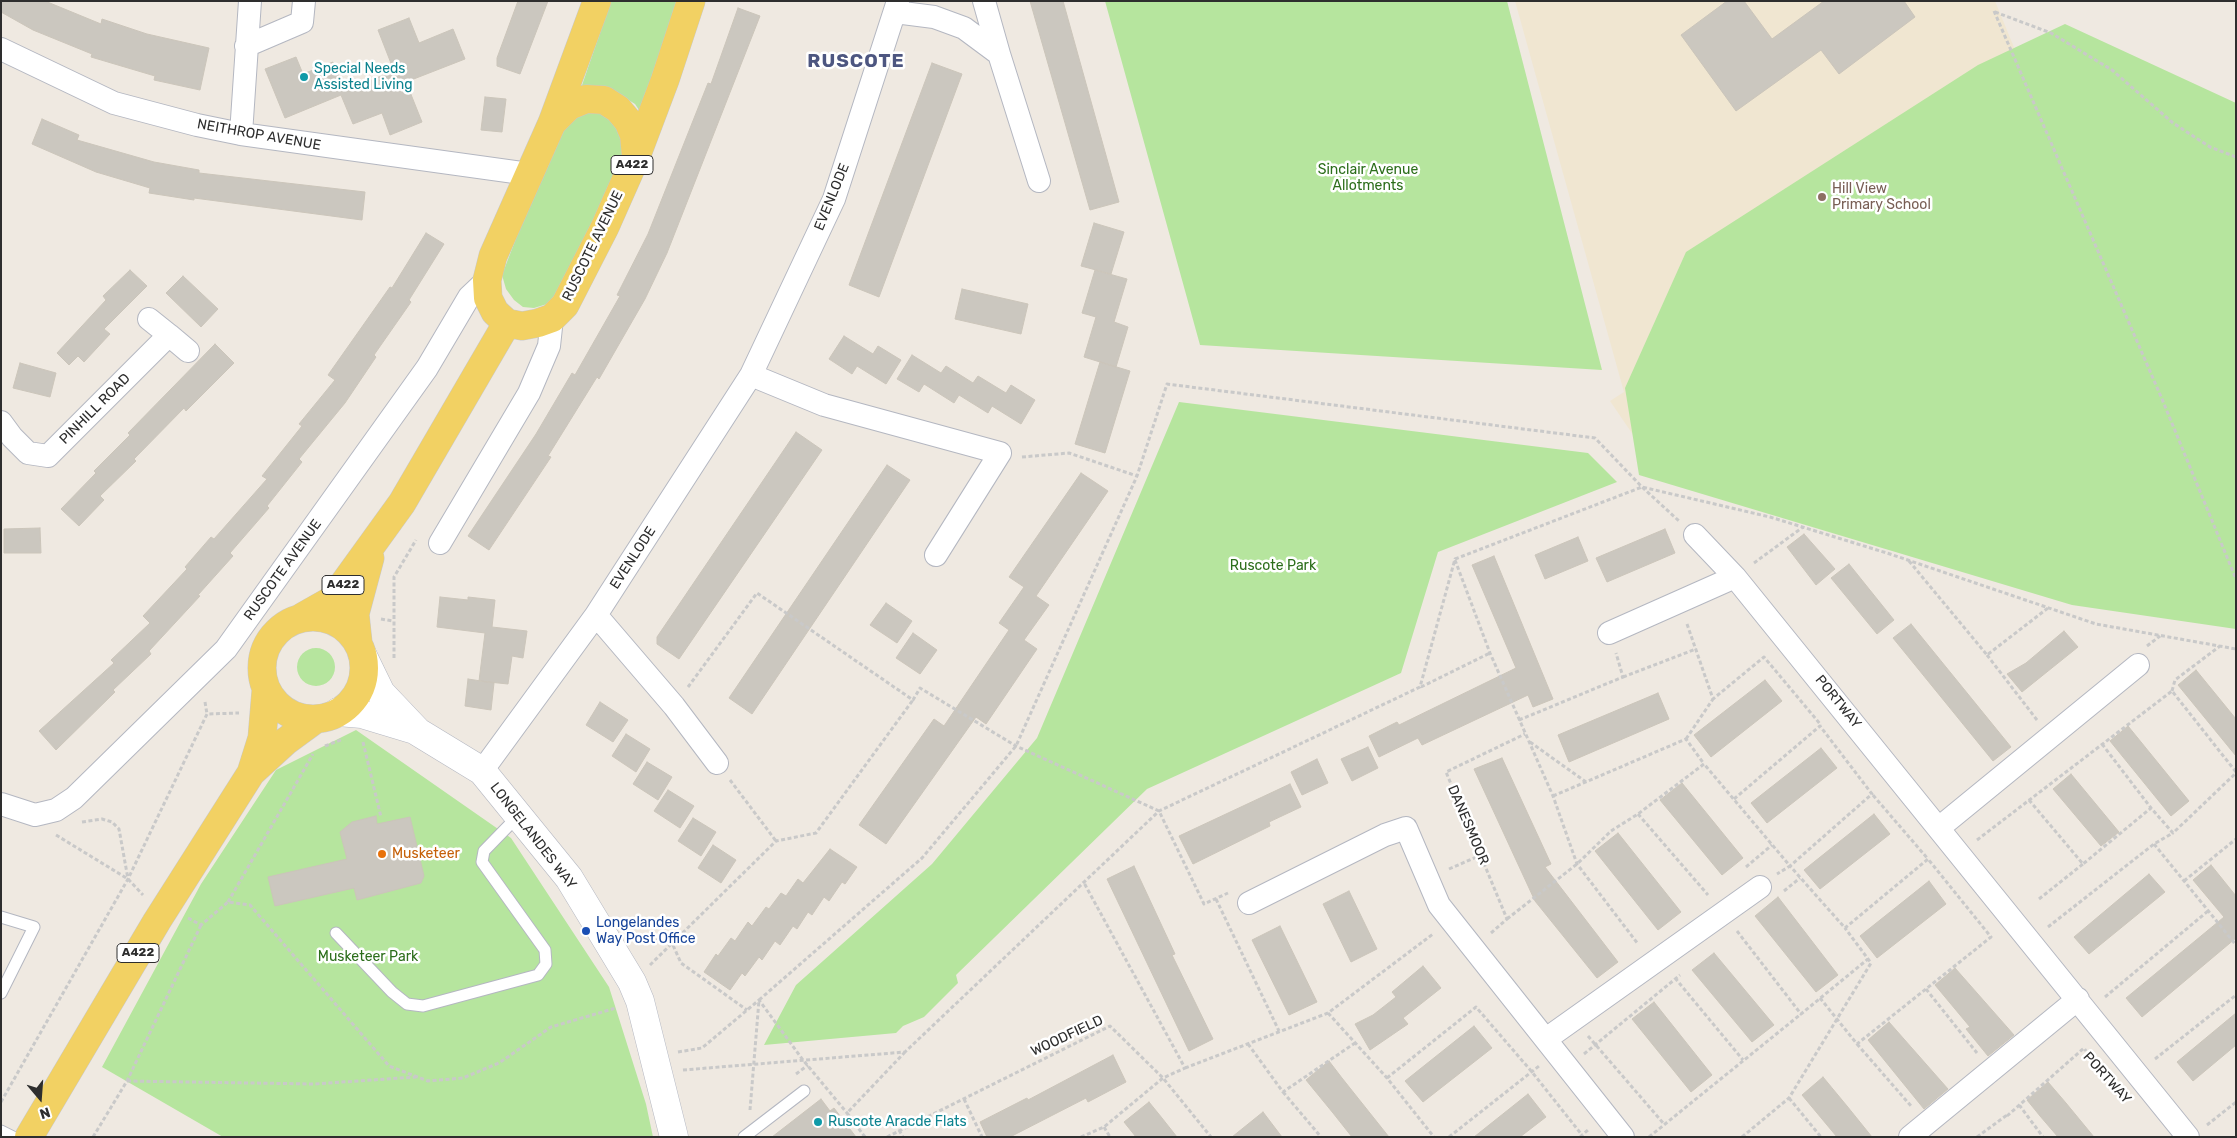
<!DOCTYPE html>
<html>
<head>
<meta charset="utf-8">
<style>
	body { margin:0 }
	#map { position:relative; width:2237px; height:1138px; overflow:hidden; background:#efe9e1; font-family:Rubik,sans-serif }
	canvas { display:block }
	.frame { position:absolute; inset:0; border:2px solid #2e2e2e; pointer-events:none }
	.north { position:absolute; left:15px; top:1073px; width:50px; height:50px; -webkit-text-stroke:4px #fff; paint-order:stroke; rotate:162deg; font-size:14px; font-weight:700; line-height:20px; text-align:center; color:#2e2e2e }
	.north::after { content:''; display:block; margin:auto; width:18px; height:22px; background:#2e2e2e; clip-path:polygon(50% 0,100% 100%,50% 72%,0 100%) }
</style>
</head>
<body>
<div id="map">
<canvas width="2237" height="1138"></canvas>
<div class="frame"></div>
<div class="north">N</div>
</div>
<script>
const ctx = document.querySelector('canvas').getContext('2d');
ctx.lineJoin = 'round';
function paint(path, color) {
  ctx.fillStyle = color;
  ctx.fill(path, 'evenodd');
}
function toPath(rows) {
  const path = new Path2D();
  for (const r of rows) {
    if (r.length === 3) {
      path.moveTo(r[0] + r[2], r[1]);
      path.arc(r[0], r[1], r[2], 0, 2 * Math.PI);
      continue;
    }
    path.moveTo(r[0], r[1]);
    for (let i = 2; i < r.length; i += 2) path.lineTo(r[i], r[i + 1]);
  }
  return path;
}
function strokePath(path, color, width, dash) {
  ctx.strokeStyle = color;
  ctx.lineWidth = width;
  ctx.lineCap = dash ? 'butt' : 'round';
  ctx.setLineDash(dash || []);
  ctx.stroke(path);
}
function write(font, color, halo, rows, align = 'center') {
  ctx.font = font + ' Rubik,sans-serif';
  ctx.lineWidth = 5;
  ctx.setLineDash([]);
  ctx.textBaseline = 'middle';
  ctx.strokeStyle = halo;
  ctx.fillStyle = color;
  for (const [text, x, y, turn = 0] of rows) {
    ctx.save();
    ctx.translate(x, y);
    ctx.rotate((+turn || 0) * Math.PI / 180);
    ctx.textAlign = isNaN(turn) ? turn : align;
    if (halo) ctx.strokeText(text, 0, 0);
    ctx.fillText(text, 0, 0);
    ctx.restore();
  }
}
paint(toPath([
	[1515,1,1995,1,2236,590,1640,445,1610,401,1624,392]
]), '#f0e6d1');
paint(toPath([
	[611,1,685,1,643,116,635,104,616,92,580,91],
	[1105,1,1507,1,1602,370,1200,345],
	[2065,24,2236,103,2236,629,2072,605,1639,475,1625,388,1686,252,1978,65],
	[586,111,596,111,617,123,625,150,589,232,557,295,547,304,534,308,523,307,514,300,506,289,502,275,520,228,565,127,573,118],
	[1179,402,1588,453,1617,482,1438,552,1401,673,1147,789,956,975,958,983,924,1017,903,1026,896,1033,764,1045,796,985,932,864,1037,738],
	[316,667,19],
	[356,730,511,838,609,987,646,1104,653,1137,223,1137,102,1067,201,884,276,770]
]), '#b6e59e');
const building = toPath([
	[1,1,45,1,101,24,102,19,147,34,209,48,200,90,154,80,155,76,91,57,92,54,33,30,1,12,1,1],
	[518,1,548,1,520,74,497,66,497,58,518,1],
	[1030,1,1063,1,1119,202,1090,210,1030,1],
	[1727,1,1744,1,1772,39,1824,1,1904,1,1915,17,1839,74,1821,50,1736,111,1681,35,1727,1],
	[738,8,760,16,667,253,645,299,599,379,597,377,548,456,551,457,489,550,468,536,536,434,572,373,575,375,620,296,617,295,648,234,708,83,711,84,738,8],
	[409,18,419,43,453,29,465,59,406,82,422,122,390,135,382,113,353,124,341,95,285,118,265,69,296,57,303,74,333,62,345,91,394,71,378,30,409,18],
	[932,63,962,74,879,297,849,285,932,63],
	[485,97,506,99,502,132,481,130,485,97],
	[42,119,79,135,77,140,154,162,199,170,199,173,365,192,362,220,194,198,194,200,149,193,150,188,96,172,32,144,42,119],
	[1094,223,1124,232,1111,274,1081,266,1094,223],
	[426,233,444,244,409,300,411,302,374,355,376,357,345,403,299,459,302,462,267,506,269,508,230,553,233,556,198,595,200,596,149,651,151,654,113,690,115,692,56,750,39,731,114,663,111,660,150,623,143,616,187,569,185,567,211,537,214,539,267,479,262,476,302,426,299,424,335,380,328,375,390,287,392,288,426,233],
	[130,270,147,286,104,329,110,334,84,362,78,356,69,365,57,353,106,300,103,296,130,270],
	[1095,270,1127,279,1114,322,1128,327,1116,367,1084,357,1096,317,1082,313,1095,270],
	[183,276,218,309,201,327,166,293,183,276],
	[962,289,1028,304,1021,334,955,319,962,289],
	[844,336,873,354,878,346,901,360,886,384,857,366,852,374,829,359,844,336],
	[215,344,234,363,186,411,184,408,134,459,136,461,100,496,104,500,79,526,61,509,96,473,94,471,130,435,128,433,215,344],
	[912,355,941,373,946,366,973,383,978,376,1006,393,1011,385,1035,400,1021,424,992,406,988,413,959,395,954,403,924,384,919,392,897,379,912,355],
	[1100,362,1130,371,1105,453,1075,444,1100,362],
	[20,363,56,373,50,397,13,388,20,363],
	[796,432,822,450,679,659,657,644,657,637,796,432],
	[887,465,910,480,752,714,729,698,887,465],
	[1081,473,1108,491,1036,596,1049,605,1024,640,1037,649,986,724,976,717,886,844,859,825,934,719,944,726,1009,630,999,623,1024,587,1009,577,1081,473],
	[40,528,41,553,4,553,4,529,40,528],
	[1665,529,1675,553,1607,582,1596,558,1665,529],
	[1804,534,1835,569,1816,585,1787,547,1804,534],
	[1578,537,1588,561,1545,579,1535,555,1578,537],
	[1494,556,1553,699,1533,707,1528,695,1422,745,1418,738,1379,757,1369,736,1397,722,1399,725,1516,668,1472,565,1494,556],
	[1849,564,1894,620,1877,634,1831,578,1849,564],
	[440,597,468,600,468,597,495,600,492,627,527,631,523,658,512,656,508,684,479,681,485,633,437,627,440,597],
	[886,603,912,621,897,643,870,625,886,603],
	[1911,624,2011,747,1993,761,1893,638,1911,624],
	[2064,631,2078,647,2022,692,2007,674,2026,663,2064,631],
	[913,633,937,650,920,674,896,658,913,633],
	[2196,670,2236,719,2236,756,2178,685,2196,670],
	[468,679,494,683,491,710,465,706,468,679],
	[1765,680,1782,701,1711,757,1694,735,1765,680],
	[1658,693,1669,719,1569,762,1558,735,1658,693],
	[600,702,628,720,613,742,586,725,600,702],
	[2128,726,2189,801,2171,816,2110,741,2128,726],
	[626,734,650,749,636,772,612,756,626,734],
	[1368,747,1378,768,1352,781,1341,759,1368,747],
	[1821,748,1837,768,1767,823,1751,803,1821,748],
	[1502,758,1551,864,1545,867,1618,962,1597,978,1535,901,1474,769,1502,758],
	[1317,759,1328,783,1302,795,1291,772,1317,759],
	[647,762,672,777,658,800,633,784,647,762],
	[2071,774,2119,832,2101,846,2053,789,2071,774],
	[1682,783,1743,858,1722,875,1660,800,1682,783],
	[1290,784,1301,807,1269,822,1270,826,1193,864,1179,836,1290,784],
	[668,790,694,806,680,828,654,811,668,790],
	[1874,814,1890,834,1820,889,1804,870,1874,814],
	[376,816,377,824,410,817,424,876,421,883,357,900,354,888,275,906,268,877,347,859,340,832,352,822,376,816],
	[693,818,716,832,701,856,678,841,693,818],
	[1618,833,1681,912,1658,930,1595,851,1618,833],
	[713,845,736,860,721,883,698,868,713,845],
	[830,849,857,867,845,884,842,882,829,901,824,897,812,915,808,912,797,929,793,926,780,945,775,941,762,960,759,957,745,976,742,973,730,990,704,972,716,954,718,956,731,938,735,941,748,922,752,926,766,907,769,909,781,893,786,896,798,879,803,883,830,849],
	[2211,865,2236,896,2236,938,2142,1017,2126,998,2224,917,2193,880,2211,865],
	[1134,866,1175,954,1172,955,1213,1039,1189,1051,1107,879,1134,866],
	[2149,874,2165,892,2089,954,2074,937,2149,874],
	[1929,881,1946,904,1877,958,1860,936,1929,881],
	[1349,891,1377,949,1351,962,1323,904,1349,891],
	[1778,897,1838,975,1816,992,1755,916,1778,897],
	[1280,926,1317,1002,1289,1015,1252,940,1280,926],
	[1714,953,1774,1025,1752,1042,1692,970,1714,953],
	[1423,966,1441,988,1403,1018,1408,1024,1370,1050,1355,1024,1373,1015,1396,997,1392,992,1423,966],
	[1955,968,2014,1035,1988,1056,1966,1029,1970,1027,1935,985,1955,968],
	[1654,1002,1712,1075,1691,1092,1632,1019,1654,1002],
	[2236,1013,2236,1045,2193,1081,2177,1062,2236,1013],
	[1889,1022,1948,1089,1924,1109,1868,1040,1889,1022],
	[1474,1026,1492,1048,1423,1102,1405,1081,1474,1026],
	[1113,1055,1126,1082,1088,1102,1086,1098,1010,1137,987,1137,980,1122,1027,1098,1028,1100,1113,1055],
	[1329,1061,1342,1078,1389,1137,1352,1137,1333,1113,1306,1080,1329,1061],
	[1823,1077,1847,1106,1872,1137,1837,1137,1802,1095,1823,1077],
	[2048,1082,2066,1103,2094,1137,2058,1137,2040,1116,2027,1100,2048,1082],
	[1528,1094,1546,1117,1520,1137,1474,1137,1528,1094],
	[821,1099,830,1111,834,1108,856,1137,772,1137,821,1099],
	[1149,1102,1162,1118,1177,1137,1136,1137,1124,1122,1149,1102],
	[1263,1112,1282,1137,1232,1137,1263,1112]
]);
paint(building, '#cbc7bf');
strokePath(building, '#cbc5ba', 1);
const service = toPath([
	[1,917,34,927,1,993],
	[336,933,392,992,407,1004,423,1006,538,975,546,964,545,950,482,862,484,851,519,815],
	[1,1131,13,1137],
	[744,1137,804,1091]
]);
const minor = toPath([
	[984,1,999,54],
	[895,12,934,17,964,28,999,54,1039,181],
	[246,46,302,22,304,1],
	[1,49,114,103,197,125,241,134,529,174],
	[241,134,250,1],
	[149,319,169,335],
	[751,375,824,405,1000,453,936,555],
	[1,422,12,437,28,453,48,456,169,335,188,351],
	[1695,535,1735,577,2188,1137],
	[440,543,529,393,549,346,552,318],
	[596,615,674,706,717,763],
	[1609,633,1735,577],
	[482,771,596,615,751,375,834,199,898,1],
	[1,804,35,815,56,810,74,798,226,649,427,368,469,297,487,280],
	[1940,827,2138,665],
	[1249,903,1385,835,1406,828,1439,905,1623,1137],
	[1546,1039,1760,887],
	[1910,1137,2078,999]
]);
const tertiary = toPath([
	[363,656,381,693,418,732,482,771,569,878,632,982,640,1001,674,1137],
	[338,712,362,714,415,730]
]);
const primary = toPath([
	[597,1,552,123,493,256,487,280,488,298,495,312,507,323,522,326,538,323,552,318,565,305,605,227,636,157,665,80,691,1],
	[552,123,569,106,586,99,604,100,618,109,628,121,634,135,636,157],
	[313,668,51],
	[302,617,332,600,402,503,507,323],
	[358,642,355,614,370,558],
	[252,772,286,741,316,719],
	[29,1137,157,921,251,773,262,738,266,690]
]);
strokePath(service, '#b4b7c1', 13);
strokePath(minor, '#b4b7c1', 24);
strokePath(tertiary, '#b4b7c1', 29);
strokePath(primary, '#c9c9c9', 29);
strokePath(toPath([
	[1994,11,2162,399,2236,579],
	[1995,12,2051,33,2112,70,2173,123,2210,147,2236,157],
	[1022,457,1069,453,1137,476],
	[1455,560,1490,653,1553,796,1577,864,1638,944],
	[1909,561,1987,655,2048,608],
	[1754,563,1803,527],
	[381,619,393,621],
	[1687,624,1713,699,1764,657,1821,725],
	[2147,646,2160,636],
	[1987,655,2037,720],
	[394,658,394,577,416,540],
	[1623,677,1696,649],
	[688,687,757,593,913,700,920,688,1016,746,1159,811,1204,904,1228,893],
	[1421,687,1490,653],
	[2172,691,2175,680,2220,646],
	[205,702,207,714],
	[1519,720,1623,677,1616,653],
	[1686,739,1713,699],
	[363,742,381,817],
	[1530,742,1586,782],
	[2102,744,2151,808],
	[325,746,343,739],
	[730,780,776,841],
	[1553,796,1686,739,1704,764],
	[1734,799,1820,726,1872,794,1790,866,1845,928,1928,859,1872,794],
	[2029,800,2083,864,2151,808,2173,833,2236,773],
	[1638,814,1708,895],
	[82,822,102,819,112,822,119,829,128,879],
	[56,835,128,879,143,895],
	[1977,840,2172,691,2236,772],
	[2154,844,2236,945],
	[1746,867,1772,845],
	[1449,869,1481,855],
	[2184,881,2236,839],
	[1784,891,1800,878],
	[1216,899,1279,1031],
	[2039,899,2083,864],
	[228,902,313,754],
	[188,918,201,925,228,902,250,905,389,1066,428,1081,463,1078,499,1063,551,1027,616,1008],
	[1507,919,1577,864,1611,831,1638,814,1704,764,1790,866,1777,874],
	[2048,927,2154,844,2173,833],
	[1737,931,1801,1014,1868,959],
	[1491,933,1507,919,1446,772,1525,734],
	[637,944,662,939,672,943,681,963,747,1010],
	[650,965,776,841,816,833,913,700],
	[1675,978,1743,1060],
	[1926,989,1977,1053],
	[2105,997,2208,911],
	[1820,998,1857,1044,1991,937,1928,859],
	[1328,1013,1387,1078,1434,1137],
	[1588,1036,1664,1124],
	[1248,1044,1283,1092,1355,1043],
	[1857,1044,1911,1106],
	[678,1052,702,1048,759,1000,803,1060,847,1113],
	[1584,1054,1680,975],
	[2155,1059,2236,995],
	[1185,1068,1328,1013,1433,934],
	[683,1070,905,1052,1159,811,1420,687,1455,559,1642,487,1770,517,1890,554,2096,624,2236,649],
	[796,1074,808,1065],
	[1387,1078,1476,1007,1532,1072,1582,1135],
	[127,1081,314,1084,416,1077],
	[1283,1092,1321,1137],
	[1789,1098,1821,1137],
	[964,1099,982,1137],
	[1,1102,128,879,207,714,239,713],
	[2019,1107,2020,1106,2043,1137],
	[750,1110,759,1000,922,858,1016,746,1137,476,1167,384,1595,438,1642,487,1679,521],
	[2007,1116,2084,1048,2086,1051],
	[2207,1125,2236,1102],
	[1104,1127,1110,1137],
	[899,1130,903,1137],
	[93,1137,127,1081,201,925],
	[865,1137,847,1113,905,1052],
	[887,1137,1110,1026,1163,1078,1211,1137],
	[1081,1137,1104,1127,1163,1078,1185,1068,1083,881],
	[1449,1137,1539,1066],
	[1580,1137,1589,1129],
	[1649,1137,1801,1014],
	[1742,1137,1789,1098,1871,963,1845,928],
	[1977,1137,2007,1115]
]), '#c9c9c9', 3, [4, 2.5]);
strokePath(service, '#fff', 11);
strokePath(minor, '#fff', 22);
strokePath(tertiary, '#fff', 28);
strokePath(primary, '#f2d163', 28);
for (const [x, y, r, color] of [
	[304,77,5,"#0f9aa8"],
	[1822,197,5,"#8d6e63"],
	[382,854,5,"#e8710a"],
	[586,931,5,"#1a4fb4"],
	[818,1122,5,"#0f9aa8"]
]) {
  const dot = new Path2D();
  dot.arc(x, y, r, 0, 2 * Math.PI);
  ctx.fillStyle = color;
  ctx.fill(dot);
  strokePath(dot, '#fff', 2);
}
for (const [x, y, w] of [
	[632,165,42],
	[343,585,42],
	[138,953,42]
]) {
  const box = new Path2D();
  box.roundRect(x - w / 2, y - 9.5, w, 19, 4);
  ctx.fillStyle = '#fff';
  ctx.fill(box);
  strokePath(box, '#2e2e2e', 1);
}
write('bold 12px', '#2e2e2e', null, [
	["A422",632,165],
	["A422",343,585],
	["A422",138,953]
]);
write('14px', '#0d838f', '#fff', [
	["Special Needs",314,69],
	["Assisted Living",314,85],
	["Ruscote Aracde Flats",828,1122]
], 'left');
write('14px', '#2e2e2e', '#fff', [
	["NEITHROP AVENUE",259,135,10],
	["EVENLODE",832,197,-68],
	["RUSCOTE AVENUE",593,246,-64],
	["PINHILL ROAD",95,409,-45],
	["EVENLODE",633,558,-57],
	["RUSCOTE AVENUE",283,570,-54],
	["PORTWAY",1838,702,51],
	["DANESMOOR",1468,825,67],
	["LONGELANDES WAY",533,836,52],
	["WOODFIELD",1067,1036,-25],
	["PORTWAY",2107,1078,48]
]);
write('14px', '#2c6e1b', '#fff', [
	["Sinclair Avenue",1368,170],
	["Allotments",1368,186],
	["Ruscote Park",1273,566],
	["Musketeer Park",368,957]
]);
write('14px', '#785e54', '#fff', [
	["Hill View",1832,189],
	["Primary School",1832,205]
], 'left');
write('14px', '#c56008', '#fff', [
	["Musketeer",392,854]
], 'left');
write('14px', '#164399', '#fff', [
	["Longelandes",596,923],
	["Way Post Office",596,939]
], 'left');
ctx.letterSpacing = '1px';
write('bold 19px', '#4d5680', '#fff', [
	["RUSCOTE",856,62]
]);
ctx.letterSpacing = '0px';
</script>
</body>
</html>
